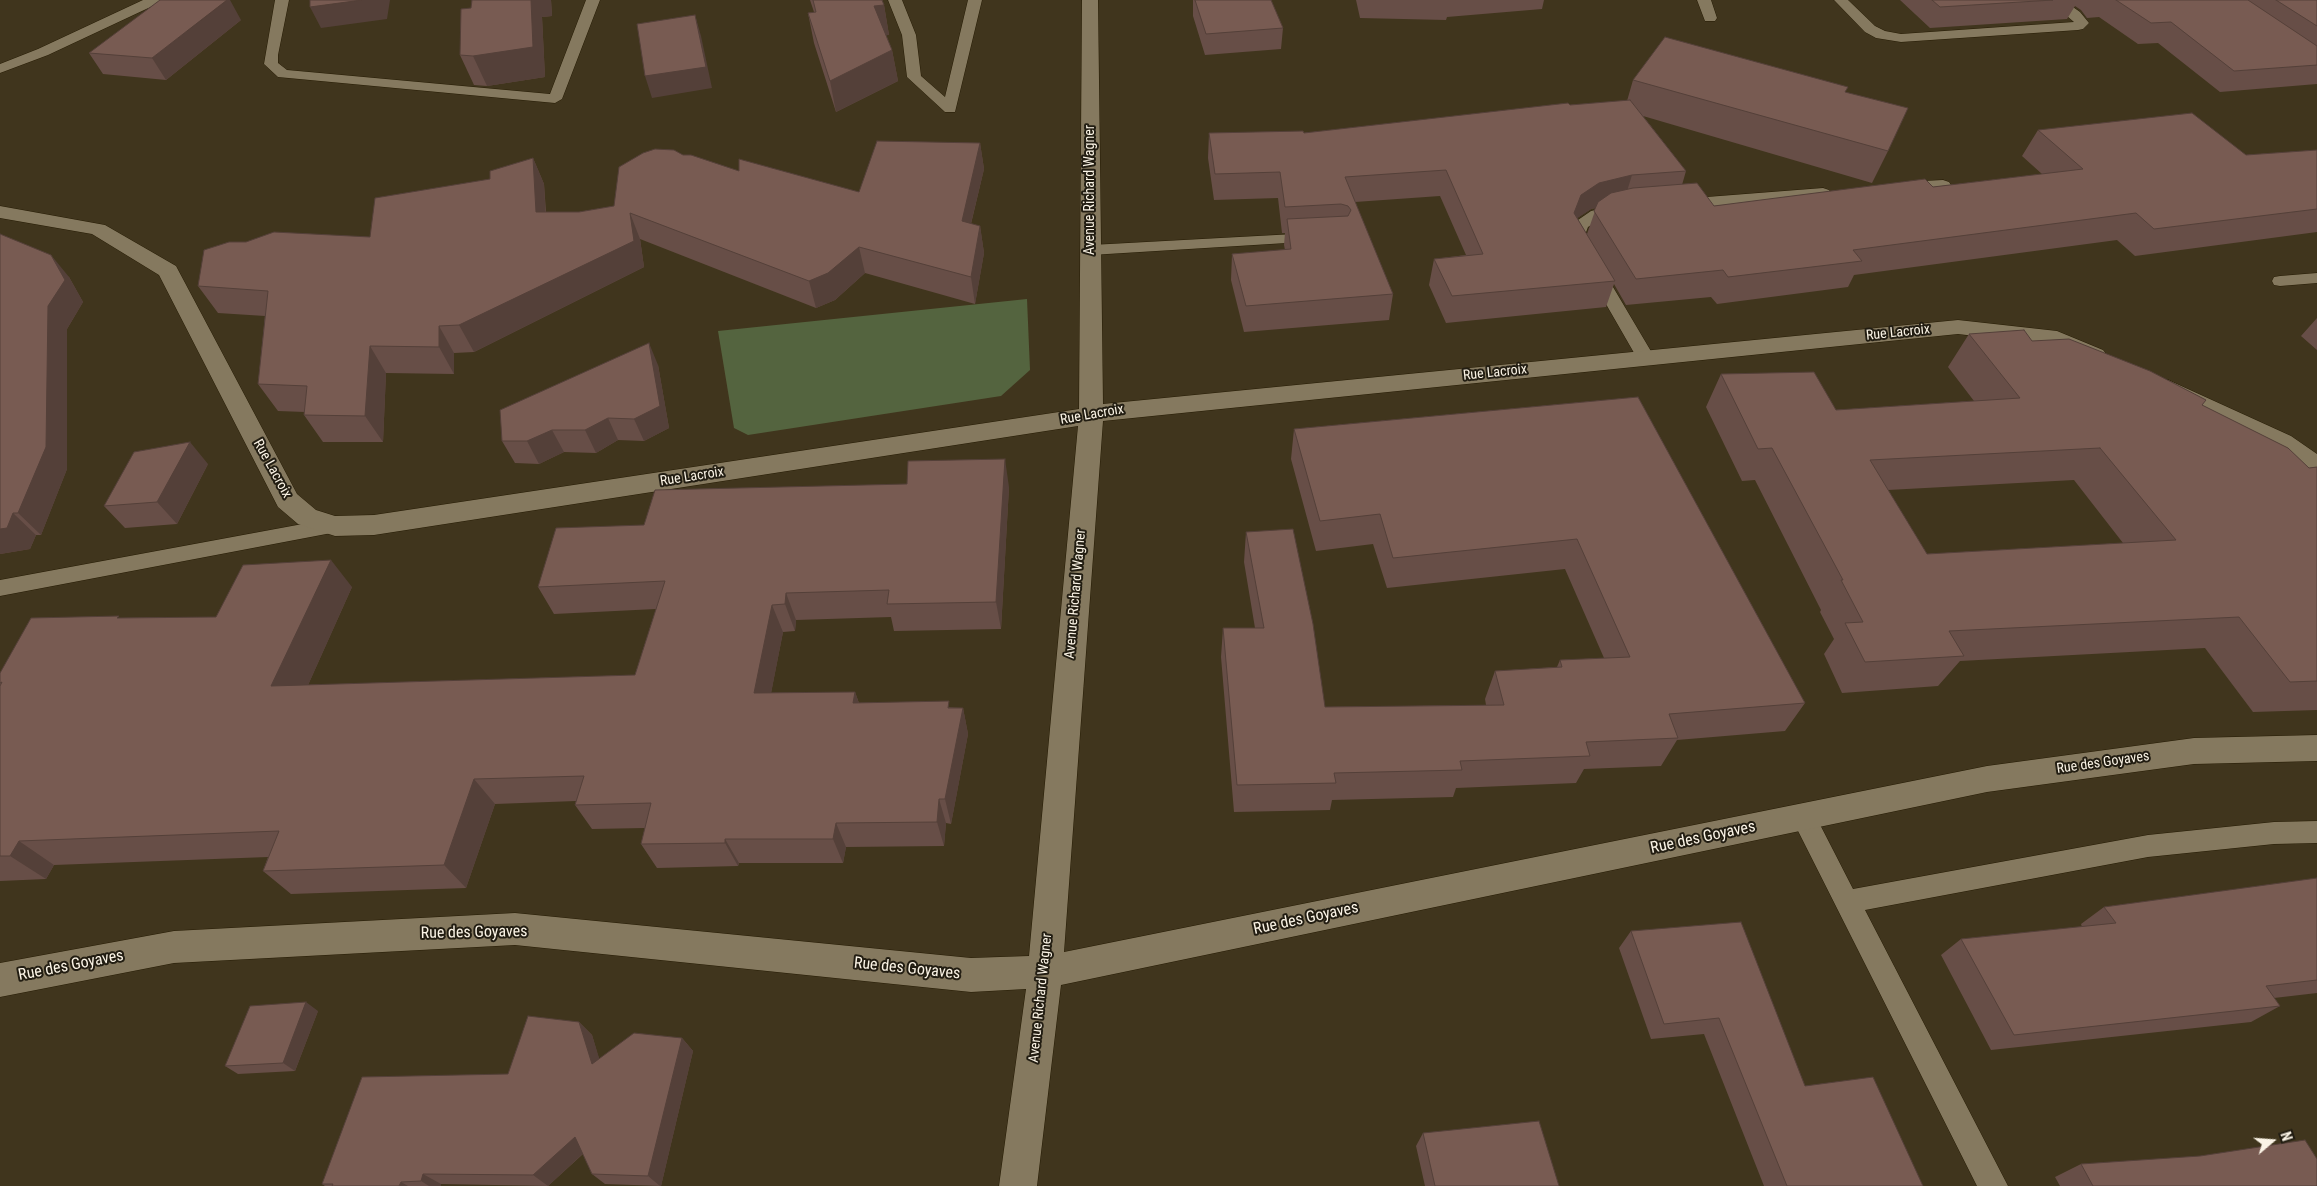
<!DOCTYPE html>
<html>
<head>
<meta charset="utf-8">
<style>
	body { margin:0 }
	#map { position:relative; width:2317px; height:1186px; overflow:hidden; background:#40351d; font-family:"Roboto Condensed",sans-serif }
	canvas { display:block }
	.north { position:absolute; left:2247px; top:1116px; width:50px; height:50px; -webkit-text-stroke:4px #221d12; paint-order:stroke; rotate:72deg; font-size:14px; font-weight:700; line-height:20px; text-align:center; color:#fbf4e6 }
	.north::after { content:''; display:block; margin:auto; width:18px; height:22px; background:#fbf4e6; clip-path:polygon(50% 0,100% 100%,50% 72%,0 100%) }
</style>
</head>
<body>
<div id="map">
<canvas width="2317" height="1186"></canvas>
<div class="north">N</div>
</div>
<script>
const ctx = document.querySelector('canvas').getContext('2d');
ctx.lineJoin = 'round';
function paint(path, color) {
  ctx.fillStyle = color;
  ctx.fill(path, 'evenodd');
}
function toPath(rows) {
  const path = new Path2D();
  for (const r of rows) {
    path.moveTo(r[0], r[1]);
    for (let i = 2; i < r.length; i += 2) path.lineTo(r[i], r[i + 1]);
  }
  return path;
}
function strokePath(path, color, width, dash) {
  ctx.strokeStyle = color;
  ctx.lineWidth = width;
  ctx.lineCap = dash ? 'butt' : 'round';
  ctx.setLineDash(dash || []);
  ctx.stroke(path);
}
function write(font, color, halo, rows, align = 'center') {
  ctx.font = font + ' "Roboto Condensed",sans-serif';
  ctx.lineWidth = 4;
  ctx.setLineDash([]);
  ctx.textBaseline = 'middle';
  ctx.strokeStyle = halo;
  ctx.fillStyle = color;
  for (const [text, x, y, turn = 0] of rows) {
    ctx.save();
    ctx.translate(x, y);
    ctx.rotate((+turn || 0) * Math.PI / 180);
    ctx.textAlign = isNaN(turn) ? turn : align;
    if (halo) ctx.strokeText(text, 0, 0);
    ctx.fillText(text, 0, 0);
    ctx.restore();
  }
}
paint(toPath([
	[1027,299,1030,370,1001,396,748,435,734,428,718,331]
]), '#54643f');
const service = toPath([
	[143,0,161,0,159,3,48,55,0,73,0,64,38,49,143,0],
	[275,0,289,0,278,55,278,63,287,70,550,94,586,0,600,0,562,99,555,103,278,77,264,64,275,0],
	[888,0,902,0,916,35,921,76,945,97,968,0,982,0,955,112,945,112,907,77,902,35,888,0],
	[1697,0,1711,0,1717,18,1715,21,1705,21,1697,0],
	[1834,0,1848,0,1875,26,1885,31,1901,34,2074,22,2048,0,2063,0,2080,12,2089,23,2083,29,2078,30,1901,42,1876,38,1865,32,1834,0],
	[1943,180,1949,182,1951,185,1949,188,1903,192,1897,190,1895,187,1897,184,1903,182,1943,180],
	[1823,188,1829,190,1831,193,1829,196,1681,209,1675,207,1673,204,1675,201,1681,199,1823,188],
	[1619,204,1625,206,1627,209,1625,212,1602,218,1588,227,1584,238,1655,358,1652,362,1646,364,1640,362,1637,358,1568,238,1575,222,1591,211,1619,204],
	[1313,233,1319,235,1321,238,1319,241,1091,255,1085,254,1083,250,1085,246,1091,245,1313,233],
	[2317,273,2317,283,2280,286,2274,285,2272,281,2274,277,2280,276,2317,273],
	[335,518,342,521,345,526,342,531,0,596,0,580,335,518],
	[1803,806,1812,809,1853,889,2148,835,2274,822,2317,821,2317,843,2274,844,2148,857,1865,910,2008,1186,1977,1186,1791,817,1794,809,1803,806]
]);
const minor = toPath([
	[1082,0,1098,0,1103,404,1958,320,2057,331,2103,350,2107,355,2103,360,2095,363,2053,345,1958,334,1103,421,1064,952,1987,766,2194,738,2317,735,2317,761,2194,764,1987,792,1061,985,1037,1186,999,1186,1026,989,971,992,515,945,174,963,0,997,0,963,174,931,515,913,971,958,1029,956,1078,426,374,535,335,536,298,524,278,507,159,275,92,234,0,218,0,206,105,225,176,266,297,494,316,510,335,516,374,515,1079,409,1082,0],
	[2168,380,2291,436,2317,454,2317,475,2308,472,2273,448,2160,394,2156,388,2160,382,2168,380]
]);
strokePath(service, '#261c05', 1);
strokePath(minor, '#261c05', 1);
paint(service, '#85795f');
paint(minor, '#85795f');
paint(toPath([
	[472,0,551,0,552,16,542,17,545,77,487,86,474,85,460,55,471,8],
	[810,0,882,0,884,5,889,35,886,35,892,50,898,81,836,112,814,43,808,13,814,12],
	[1193,0,1271,0,1283,28,1281,49,1205,55,1193,16],
	[1356,0,1544,0,1542,9,1447,17,1446,20,1360,18],
	[1900,0,2317,0,2317,84,2220,92,2158,43,2138,44,2099,17,2087,18,2081,10,2075,6,2067,19,1930,28],
	[241,20,166,80,103,74,89,53],
	[1633,80,1846,92,1888,151,1872,183,1643,116,1686,171,1682,185,1714,206,1933,187,2042,174,2022,156,2038,130,2246,155,2317,150,2317,232,2135,256,2117,240,1854,275,1848,287,1717,304,1711,297,1626,305,1614,284,1606,307,1446,323,1429,285,1434,259,1466,255,1440,196,1355,202,1393,294,1389,320,1244,332,1231,280,1232,254,1285,250,1284,245,1285,233,1282,233,1278,198,1214,200,1208,158,1209,133,1304,133,1570,105,1627,101],
	[1596,208,1587,234,1577,218,1591,209],
	[980,143,984,169,971,224,980,226,984,253,975,304,865,273,835,300,816,308,640,239,644,267,474,352,454,353,454,374,386,373,383,442,323,442,304,415,305,412,278,411,258,384,265,316,218,313,198,286,246,242,370,237,533,158,544,184,546,212,579,212,614,206,683,155,739,171,859,192],
	[0,234,69,277,83,302,67,329,67,469,41,535,36,535,30,549,0,554],
	[2317,318,2317,350,2301,336],
	[1969,334,2032,341,2202,405,2309,468,2317,467,2317,710,2253,712,2205,648,1960,661,1938,686,1842,693,1824,654,1834,639,1820,612,1821,610,1755,480,1742,481,1706,407,1721,374,1836,410,1974,401,1948,367],
	[2074,480,2123,543,1927,554,1888,490],
	[658,365,669,428,644,441,618,440,596,453,564,452,539,464,515,463,502,441],
	[1638,397,1805,703,1785,731,1677,740,1661,766,1584,769,1576,783,1456,788,1453,797,1332,800,1330,810,1234,812,1221,657,1223,628,1255,628,1244,562,1246,532,1325,707,1486,705,1485,699,1495,671,1557,667,1560,660,1604,658,1565,569,1387,588,1373,544,1316,551,1291,459,1294,429],
	[208,464,177,524,125,528,104,506],
	[1009,487,1001,629,894,631,891,617,796,620,795,631,783,632,771,693,855,692,859,703,963,708,968,734,951,824,946,823,944,846,846,847,843,863,739,863,738,866,657,868,641,844,645,828,592,829,575,805,576,801,495,804,466,888,291,894,263,871,268,857,54,865,46,879,0,881,0,673,121,618,216,617,352,587,308,685,635,675,656,609,554,614,538,587,644,525],
	[2317,879,2317,993,2274,998,2280,1006,2251,1022,1991,1050,1941,955,1961,939,2082,927,2081,924,2104,907],
	[1631,931,1805,1086,1923,1186,1764,1186,1704,1034,1651,1039,1619,948],
	[318,1011,295,1071,238,1074,225,1066],
	[579,1022,592,1035,599,1059,682,1038,693,1051,661,1186,605,1184,592,1174,583,1154,548,1186,441,1184,441,1186,325,1186,322,1184,508,1074],
	[1423,1133,1559,1186,1425,1186,1416,1146],
	[2081,1164,2317,1186,2060,1186,2055,1177]
]), '#674e47');
paint(toPath([
	[227,0,230,0,241,20,166,80,152,58],
	[362,0,390,0,387,19,321,28,310,7],
	[531,0,551,0,552,16,542,17,545,77,487,86,473,56],
	[884,5,889,35,879,36,874,6],
	[695,15,701,36,712,88,652,98,645,76],
	[892,50,898,81,836,112,830,81],
	[980,143,984,169,965,248,962,221],
	[533,158,544,184,547,239,536,212],
	[1632,175,1624,201,1591,209,1573,221,1574,213,1581,195,1599,183],
	[630,213,640,239,644,267,474,352,459,325],
	[980,226,984,253,975,304,971,277],
	[859,247,865,273,835,300,816,308,809,281],
	[51,255,69,277,83,302,67,329,67,469,41,535,18,513],
	[439,326,454,353,454,374,439,347],
	[649,343,658,365,669,428,644,441,634,419],
	[370,346,386,373,383,442,365,416],
	[608,418,618,440,596,453,585,430],
	[552,430,564,452,539,464,527,441],
	[190,442,208,464,177,524,157,502],
	[1005,459,1009,487,1001,629,996,602],
	[13,513,36,535,30,549,0,554,0,529],
	[331,560,352,587,296,712,271,686],
	[786,593,796,620,795,631,785,604],
	[772,605,783,632,766,719,754,693],
	[855,692,864,718,853,703],
	[963,708,968,734,951,824,945,799],
	[474,779,495,804,466,888,444,865],
	[939,799,946,823,944,846,937,822],
	[836,823,846,847,843,863,833,839],
	[725,839,739,863,738,866,725,843],
	[19,841,54,865,46,879,10,856],
	[306,1002,318,1011,295,1071,283,1063],
	[579,1022,592,1035,605,1077,592,1064],
	[682,1038,693,1051,661,1186,660,1186,648,1176],
	[575,1137,589,1148,548,1186,533,1175],
	[423,1174,441,1184,441,1186,429,1186,421,1181],
	[401,1182,408,1186,399,1186]
]), '#544039');
const building = toPath([
	[160,0,227,0,152,58,89,53,160,0],
	[310,0,362,0,310,7,310,0],
	[472,0,531,0,533,47,473,56,460,55,461,9,471,8,472,0],
	[813,0,882,0,884,5,874,6,892,50,830,81,808,13,816,12,813,0],
	[1195,0,1271,0,1283,28,1206,34,1195,0],
	[1932,0,2053,0,1940,7,1932,0],
	[2116,0,2248,0,2317,46,2317,65,2234,71,2171,22,2151,23,2116,0],
	[2276,0,2317,0,2317,26,2276,0],
	[695,15,706,67,645,76,637,24,695,15],
	[1665,37,1848,87,1845,92,1908,108,1888,151,1633,80,1665,37],
	[1630,100,1686,171,1632,175,1599,183,1581,195,1574,213,1615,281,1452,296,1434,259,1483,254,1446,170,1345,177,1393,294,1246,306,1232,254,1291,249,1287,219,1348,216,1351,210,1348,206,1341,204,1285,207,1280,172,1215,174,1209,133,1303,131,1304,133,1568,103,1570,105,1630,100],
	[2192,113,2246,155,2317,150,2317,209,2154,229,2136,213,1853,250,1862,261,1728,277,1723,270,1636,279,1594,211,1598,202,1611,193,1633,188,1697,183,1714,206,1925,179,1933,187,2083,169,2038,130,2192,113],
	[877,141,980,143,962,221,980,226,971,277,859,247,828,273,809,281,630,213,634,241,459,325,439,326,439,347,370,346,365,416,304,415,307,386,258,384,268,291,198,286,204,250,229,242,246,242,274,232,370,237,375,198,490,179,490,171,533,158,536,212,579,212,614,206,619,167,643,153,655,149,674,150,683,155,691,155,739,171,739,159,859,192,877,141],
	[0,234,51,255,65,280,48,306,46,447,18,513,13,513,7,528,0,529,0,234],
	[2024,330,2032,341,2069,339,2150,371,2206,400,2202,405,2288,448,2309,468,2317,467,2317,681,2290,682,2239,617,1949,631,1964,656,1865,662,1845,623,1863,622,1841,580,1843,580,1772,448,1758,449,1721,374,1814,372,1836,410,2020,398,1969,334,2024,330],
	[2100,448,2176,540,1927,554,1870,460,2100,448],
	[649,343,660,406,634,419,608,418,585,430,552,430,527,441,502,441,500,410,649,343],
	[1638,397,1805,703,1669,714,1678,738,1586,742,1590,756,1460,761,1462,770,1334,773,1336,783,1237,785,1223,628,1264,628,1246,532,1293,529,1313,624,1325,707,1504,705,1495,671,1562,667,1560,660,1630,657,1577,539,1393,558,1380,514,1320,521,1294,429,1638,397],
	[190,442,157,502,104,506,134,452,190,442],
	[1005,459,996,602,887,604,889,590,786,593,785,604,772,605,754,693,855,692,853,703,949,701,948,708,963,708,945,799,939,799,937,822,836,823,833,839,725,839,725,843,641,844,651,803,575,805,584,776,474,779,444,865,263,871,279,831,19,841,10,856,0,856,0,686,2,682,0,683,0,673,31,618,119,616,117,618,216,617,243,565,331,560,271,686,635,675,665,581,538,587,556,528,644,525,655,490,907,484,908,461,1005,459],
	[2317,878,2317,980,2266,986,2280,1006,2014,1035,1961,939,2116,923,2104,907,2317,878],
	[1741,922,1805,1086,1873,1077,1923,1186,1787,1186,1719,1018,1664,1024,1631,931,1741,922],
	[306,1002,283,1063,225,1066,250,1006,306,1002],
	[528,1016,579,1022,592,1064,634,1033,682,1038,648,1176,592,1174,575,1137,533,1175,423,1174,421,1181,401,1182,399,1186,332,1186,333,1184,322,1184,362,1077,508,1074,528,1016],
	[1539,1121,1559,1186,1435,1186,1423,1133,1539,1121],
	[2305,1140,2317,1159,2317,1186,2093,1186,2081,1164,2200,1156,2305,1140]
]);
paint(building, '#785b52');
strokePath(building, '#544039', 1);
write('14px', '#fbf4e6', '#221d12', [
	["Avenue Richard Wagner",1090,190,-90],
	["Rue Lacroix",1898,333,-6],
	["Rue Lacroix",1495,373,-6],
	["Rue Lacroix",1092,415,-10],
	["Rue Lacroix",272,469,61],
	["Rue Lacroix",692,477,-9],
	["Avenue Richard Wagner",1076,594,-85],
	["Rue des Goyaves",2103,763,-8],
	["Avenue Richard Wagner",1041,998,-84]
]);
write('16px', '#fbf4e6', '#221d12', [
	["Rue des Goyaves",1703,838,-12],
	["Rue des Goyaves",1306,919,-12],
	["Rue des Goyaves",474,933,-1],
	["Rue des Goyaves",71,966,-11],
	["Rue des Goyaves",907,969,6]
]);
</script>
</body>
</html>
